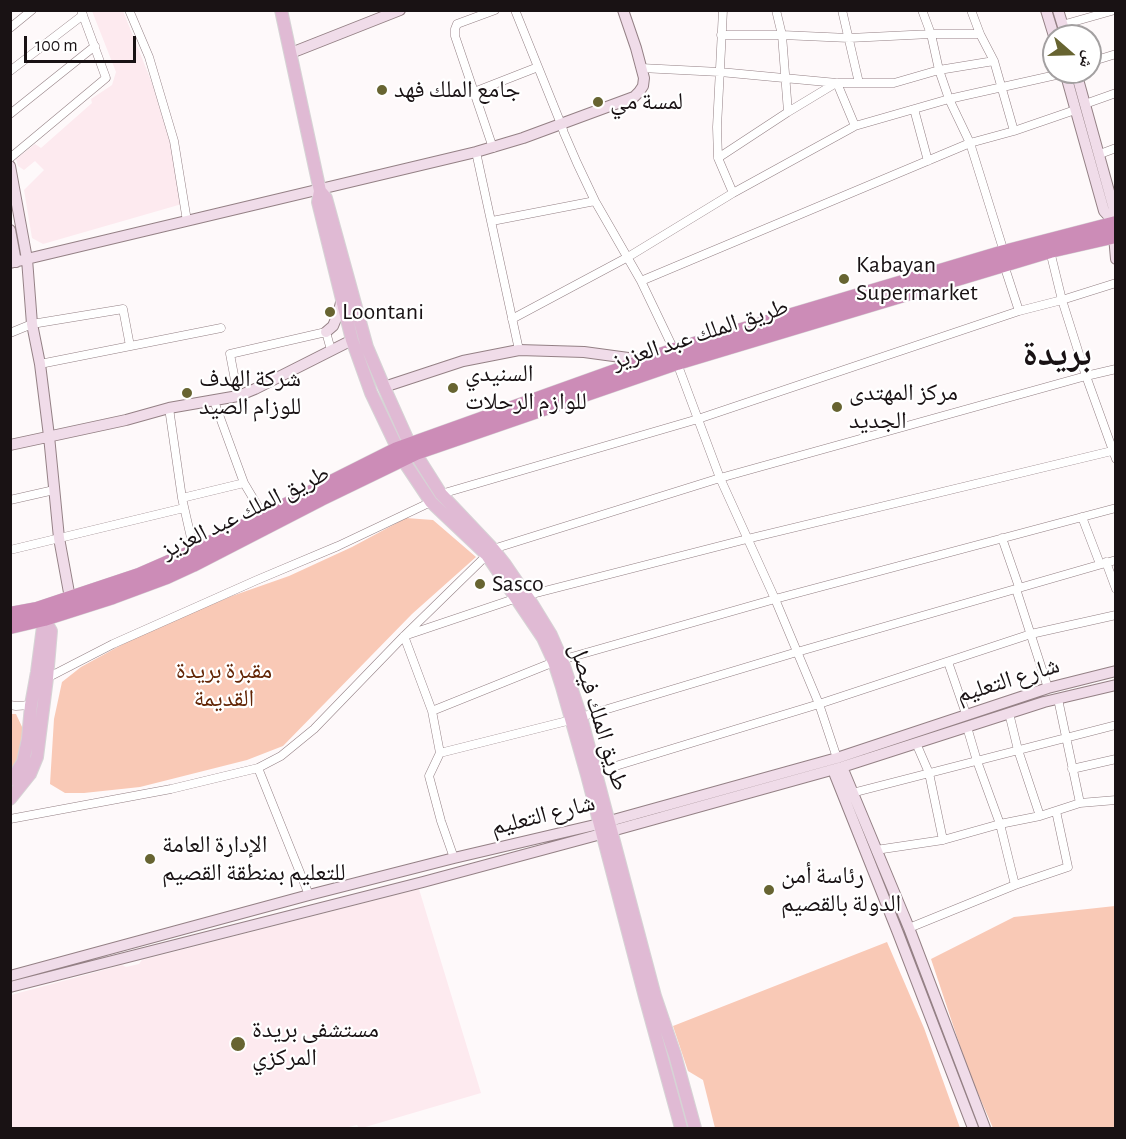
<!DOCTYPE html>
<html>
<head>
<meta charset="utf-8">
<style>
	body { margin:0 }
	#map { position:relative; width:1126px; height:1139px; overflow:hidden; background:#fef9fa; font-family:"Alegreya Sans","Noto Naskh Arabic",sans-serif }
	canvas { display:block }
	.frame { position:absolute; inset:0; border:12px solid #191214; pointer-events:none }
	.north { position:absolute; left:1042px; top:24px; width:60px; height:60px; box-sizing:border-box; background:#fff; border:2px solid #a3a0a1; border-radius:50%; rotate:110deg; font-size:16px; font-weight:700; line-height:24px; text-align:center; color:#191214 }
	.north::after { content:''; display:block; margin:auto; width:21px; height:27px; background:#676431; clip-path:polygon(50% 0,100% 100%,50% 72%,0 100%) }
	.scale { position:absolute; left:24px; top:36px; width:112px; height:27px; box-sizing:border-box; border:3px solid #191214; border-top:0; padding-left:8px; font-size:18px; line-height:21px; white-space:nowrap; color:#191214; -webkit-text-stroke:4px #fff; paint-order:stroke }
</style>
</head>
<body>
<div id="map">
<canvas width="1126" height="1139"></canvas>
<div class="frame"></div>
<div class="north">ش</div>
<div class="scale">100 m</div>
</div>
<script>
const ctx = document.querySelector('canvas').getContext('2d');
ctx.lineJoin = 'round';
function paint(path, color) {
  ctx.fillStyle = color;
  ctx.fill(path, 'evenodd');
}
function toPath(rows) {
  const path = new Path2D();
  for (const r of rows) {
    path.moveTo(r[0], r[1]);
    for (let i = 2; i < r.length; i += 2) path.lineTo(r[i], r[i + 1]);
  }
  return path;
}
function strokePath(path, color, width, dash) {
  ctx.strokeStyle = color;
  ctx.lineWidth = width;
  ctx.lineCap = dash ? 'butt' : 'round';
  ctx.setLineDash(dash || []);
  ctx.stroke(path);
}
function write(font, color, halo, rows, align = 'center') {
  ctx.font = font + ' "Alegreya Sans","Noto Naskh Arabic",sans-serif';
  ctx.lineWidth = 4.5;
  ctx.setLineDash([]);
  ctx.textBaseline = 'middle';
  ctx.strokeStyle = halo;
  ctx.fillStyle = color;
  for (const [text, x, y, turn = 0] of rows) {
    ctx.save();
    ctx.translate(x, y);
    ctx.rotate((+turn || 0) * Math.PI / 180);
    ctx.textAlign = isNaN(turn) ? turn : align;
    if (halo) ctx.strokeText(text, 0, 0);
    ctx.fillText(text, 0, 0);
    ctx.restore();
  }
}
paint(toPath([
	[92,11,123,11,152,83,174,154,182,204,43,244,32,238,24,190,44,170,35,161,24,170,18,166,16,159,35,144,41,148,92,103,91,99,112,85,116,72],
	[419,889,481,1093,362,1128,359,1128,357,1125,345,1128,11,1128,11,995,122,965,126,967,139,964,142,960]
]), '#fdeaef');
paint(toPath([
	[406,518,433,520,476,557,412,614,283,746,247,760,140,787,84,793,65,793,50,784,54,719,62,682,81,667,147,631,232,596,289,576,352,547],
	[11,714,16,714,23,729,23,750,11,772],
	[1115,906,1115,1128,993,1128,969,1073,931,959,1014,917],
	[887,942,924,1028,960,1128,715,1128,703,1080,688,1071,673,1026]
]), '#f9c9b6');
const street = toPath([
	[129,10,149,57,174,141,187,221],
	[515,10,561,124,564,133,577,163,595,201,641,281,674,350],
	[723,10,717,127,718,158,733,193],
	[776,10,782,35,788,112],
	[842,10,859,83],
	[922,10,931,34,939,70,949,99,970,143,1004,252],
	[971,10,980,34,994,61,1014,131],
	[1062,25,1115,10],
	[10,28,32,10],
	[721,35,782,35,849,38,931,34,980,34],
	[1090,62,1116,54],
	[641,68,720,72,837,83,894,83,939,70,994,61],
	[10,71,83,15],
	[837,83,855,126],
	[474,92,538,67],
	[1085,104,1116,93],
	[914,109,928,161],
	[10,114,95,46],
	[493,148,455,36,455,29,457,24,495,10],
	[476,152,519,350],
	[1100,154,1116,148],
	[10,158,106,78,81,10],
	[718,158,788,112,836,83],
	[492,221,595,201],
	[1050,251,1062,300,1086,376,1116,459],
	[1004,265,1019,311],
	[641,281,970,143,1014,131,1075,110],
	[512,319,628,257,733,193,855,126,949,99,1065,73],
	[10,333,32,324,123,309,130,346],
	[677,363,720,478,775,599,819,704,837,758],
	[40,364,221,328],
	[238,396,230,354,326,332,331,350],
	[214,401,244,483,263,515],
	[169,408,182,498,194,551],
	[441,494,698,419,1019,311,1062,300,1116,283],
	[182,498,244,483],
	[10,500,54,490],
	[1082,517,1100,564],
	[1002,538,1019,587],
	[493,549,720,478,1086,376,1116,369],
	[10,550,184,508],
	[1106,562,1116,589],
	[1016,589,1048,688],
	[948,662,966,714],
	[47,678,113,644,257,580,338,546,431,502],
	[1058,699,1080,803],
	[10,705,16,706,31,705],
	[432,711,554,662,775,599,1116,508],
	[1009,713,1018,750,1040,816],
	[967,727,977,761,1000,824,1015,885],
	[916,743,929,773,943,840],
	[440,753,571,720,797,652,1116,560],
	[258,768,309,895],
	[1072,769,1116,759],
	[596,772,819,704,1031,634,1116,615],
	[852,793,1116,725],
	[10,819,171,789,258,768,281,756,314,729,404,636,487,555],
	[876,850,943,840,1000,824,1040,816,1080,803,1116,800],
	[454,858,441,821,429,776,440,753,432,711,404,636,517,598,747,539,1116,450],
	[909,928,1015,885,1068,867,1056,811]
]);
const secondary = toPath([
	[1046,10,1054,36],
	[1058,10,1066,36],
	[291,53,400,10],
	[1065,72,1104,211,1115,223],
	[1076,72,1115,213,1115,223],
	[10,166,27,259,32,324,40,364,49,436,59,538,70,598],
	[10,230,16,262],
	[1114,236,1116,259],
	[10,263,476,152,523,138,634,97,639,92,643,86,644,78,636,48,623,10],
	[326,332,333,326,338,314,342,299],
	[384,387,463,361,519,350,584,352,643,360],
	[10,445,126,420,169,408,238,396,255,389,352,340],
	[842,767,909,928,985,1128],
	[833,770,898,933,973,1128],
	[10,976,309,895,454,858,599,824,837,758,1048,688,1116,671],
	[10,987,423,882,601,834,842,767,1044,702,1116,685]
]);
const primary = toPath([
	[281,10,320,191,318,202,352,340,371,393,403,460,431,502,487,555,543,638,554,662,562,687,587,775,645,997,681,1128],
	[321,192,326,198,367,347,384,387,410,445,441,494,493,549,504,563,532,604,551,635,562,660,581,717,655,996,675,1055,695,1128],
	[10,780,15,775,23,762,28,739,31,705,37,672,44,619],
	[10,799,30,774,37,757,47,678,51,631,44,619]
]);
const highway = toPath([
	[10,614,37,609,139,575,194,551,397,449,643,361,674,350,1004,252,1116,223],
	[10,627,44,619,113,597,167,577,193,565,321,499,416,453,677,363,1050,251,1116,236]
]);
strokePath(street, '#948085', 9);
strokePath(secondary, '#948085', 12);
strokePath(primary, '#d6d4d5', 14);
strokePath(highway, '#d6d4d5', 15);
strokePath(street, '#fff', 8);
strokePath(secondary, '#f0dce9', 10);
strokePath(primary, '#e0bad4', 12);
strokePath(highway, '#cc8cb7', 14);
for (const [x, y, r, color] of [
	[382,90,6,"#676431"],
	[598,102,6,"#676431"],
	[844,279,6,"#676431"],
	[330,312,6,"#676431"],
	[453,388,6,"#676431"],
	[187,393,6,"#676431"],
	[837,407,6,"#676431"],
	[480,584,6,"#676431"],
	[150,859,6,"#676431"],
	[769,890,6,"#676431"],
	[238,1044,8,"#676431"]
]) {
  const dot = new Path2D();
  dot.arc(x, y, r, 0, 2 * Math.PI);
  ctx.fillStyle = color;
  ctx.fill(dot);
  strokePath(dot, '#fff', 2);
}
write('24px', '#191214', '#fff', [
	["جامع الملك فهد",394,90],
	["لمسة مي",610,102],
	["Kabayan",856,265],
	["Supermarket",856,293],
	["Loontani",342,312],
	["السنيدي",465,374],
	["للوازم الرحلات",465,402],
	["شركة الهدف",199,379],
	["للوزام الصيد",199,407],
	["مركز المهتدى",849,393],
	["الجديد",849,421],
	["Sasco",492,584],
	["الإدارة العامة",162,845],
	["للتعليم بمنطقة القصيم",162,873],
	["رئاسة أمن",781,876],
	["الدولة بالقصيم",781,904],
	["مستشفى بريدة",252,1030],
	["المركزي",252,1058]
], 'left');
write('24px', '#191214', '#fff', [
	["طريق الملك عبد العزيز",700,334,-18],
	["طريق الملك عبد العزيز",245,512,-26],
	["شارع التعليم",1008,680,-17],
	["طريق الملك فيصل",599,717,73],
	["شارع التعليم",543,815,-14]
]);
write('24px', '#622404', '#fff', [
	["مقبرة بريدة",224,671],
	["القديمة",224,699]
]);
write('bold 36px', '#191214', '#fff', [
	["بريدة",1057,354]
]);
</script>
</body>
</html>
